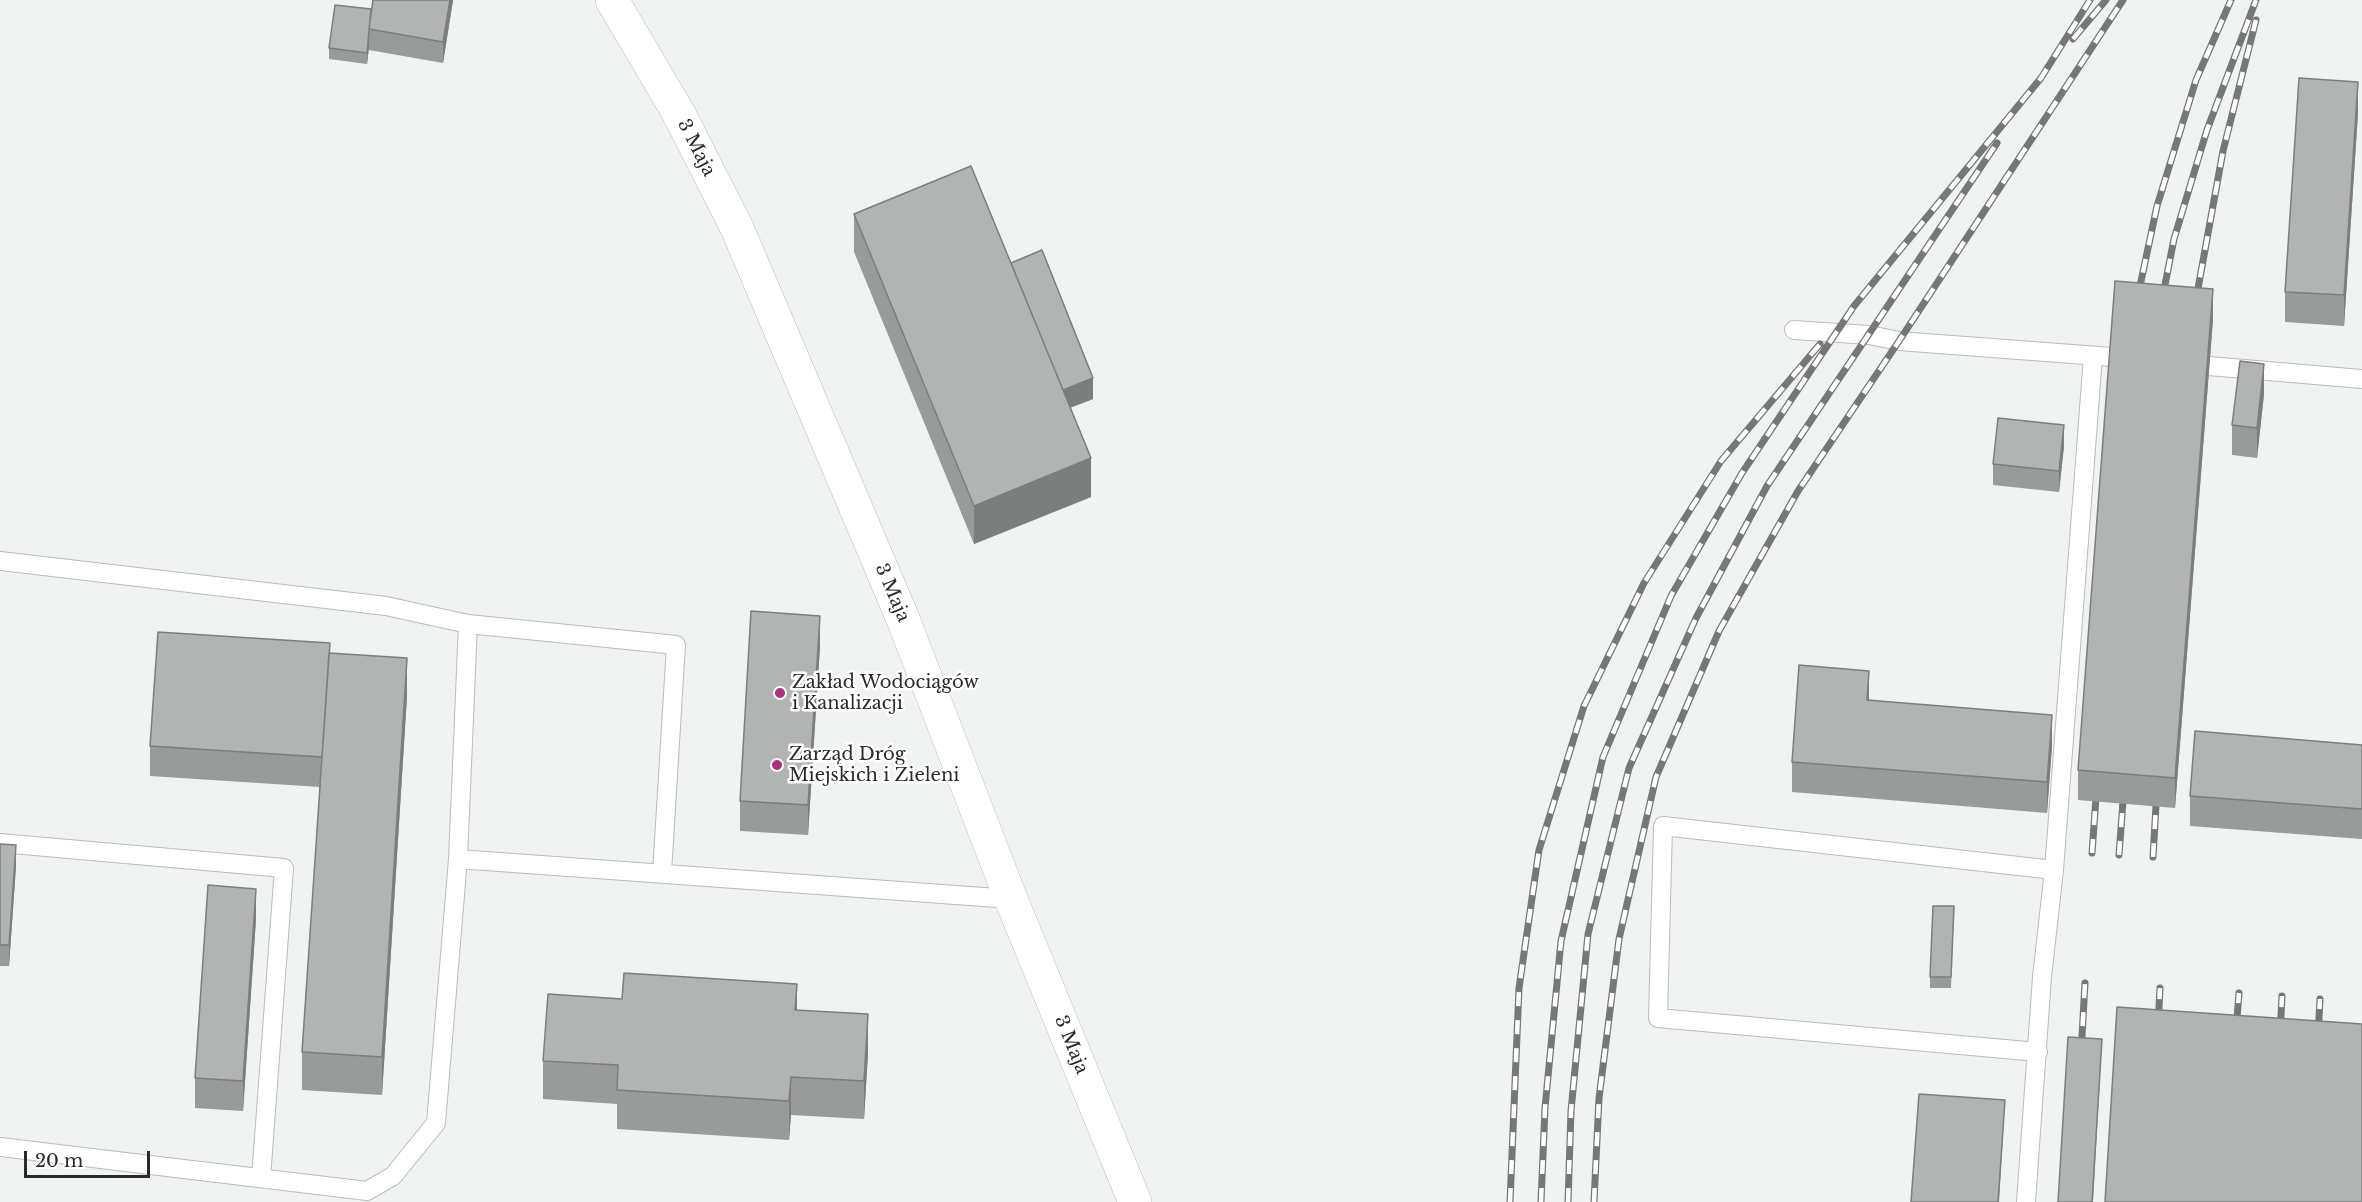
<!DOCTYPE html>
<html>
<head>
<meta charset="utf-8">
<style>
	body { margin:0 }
	#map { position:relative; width:2362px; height:1202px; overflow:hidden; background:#eff3f1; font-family:"Libre Baskerville",serif }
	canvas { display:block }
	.scale { position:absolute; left:24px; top:1151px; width:126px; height:27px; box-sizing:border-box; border:3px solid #292b2a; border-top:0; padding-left:8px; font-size:18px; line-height:21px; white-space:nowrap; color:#292b2a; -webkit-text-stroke:4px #fff; paint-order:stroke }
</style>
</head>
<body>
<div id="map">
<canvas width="2362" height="1202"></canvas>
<div class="scale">20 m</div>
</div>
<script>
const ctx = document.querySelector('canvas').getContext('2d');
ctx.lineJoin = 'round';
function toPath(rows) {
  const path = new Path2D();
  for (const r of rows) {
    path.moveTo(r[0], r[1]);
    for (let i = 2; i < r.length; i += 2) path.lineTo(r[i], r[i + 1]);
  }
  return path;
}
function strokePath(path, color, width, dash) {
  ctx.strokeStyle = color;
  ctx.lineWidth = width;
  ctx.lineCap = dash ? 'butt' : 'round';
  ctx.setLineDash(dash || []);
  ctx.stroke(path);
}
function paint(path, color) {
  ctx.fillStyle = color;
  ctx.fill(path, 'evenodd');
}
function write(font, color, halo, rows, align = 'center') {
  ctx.font = font + ' "Libre Baskerville",serif';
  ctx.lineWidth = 5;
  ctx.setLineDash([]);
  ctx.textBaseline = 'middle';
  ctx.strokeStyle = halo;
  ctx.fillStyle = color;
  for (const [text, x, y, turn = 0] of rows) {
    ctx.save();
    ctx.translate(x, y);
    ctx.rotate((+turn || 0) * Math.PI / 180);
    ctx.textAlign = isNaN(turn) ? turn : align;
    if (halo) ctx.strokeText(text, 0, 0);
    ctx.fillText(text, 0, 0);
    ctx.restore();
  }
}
const service = toPath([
	[1794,330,1869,335,1899,341,2112,357],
	[2209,366,2362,379],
	[0,561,386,606,468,624],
	[0,843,284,868,261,1178],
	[458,859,468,624,676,645,662,873],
	[2038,1052,1658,1018,1663,826,2054,870],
	[0,1147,367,1191,393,1176,436,1123,458,859,1011,899],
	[2026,1202,2042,977,2054,870,2093,356]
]);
const tertiary = toPath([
	[612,0,679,114,737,228,903,619,1011,899,1135,1202]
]);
strokePath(service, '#b8bcba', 20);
strokePath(tertiary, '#b8bcba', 34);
strokePath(service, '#fff', 18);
strokePath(tertiary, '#fff', 33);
const rail = toPath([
	[2073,39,2106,0],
	[2137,300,2157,206,2196,80,2231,0],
	[2162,300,2174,239,2207,130,2256,0],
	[2195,305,2223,151,2256,20],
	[2092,853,2097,784],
	[2119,855,2124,788],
	[2153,857,2157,789],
	[2158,1027,2160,988],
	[2236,1031,2239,993],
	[2280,1035,2282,996],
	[2318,1037,2320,999],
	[2081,1054,2085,983],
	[1510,1202,1519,988,1539,850,1584,706,1644,583,1721,461,1820,344],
	[1541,1202,1545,1108,1561,941,1603,757,1671,596,1742,473,1854,306,2041,78,2090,0],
	[1568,1202,1571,1111,1588,934,1629,768,1696,618,1767,486,1997,143],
	[1594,1202,1599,1098,1619,939,1656,777,1719,631,1798,491,1899,341,2123,0]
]);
strokePath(rail, '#757877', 7);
strokePath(rail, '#fff', 4.5, [14]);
paint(toPath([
	[373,0,453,0,443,63,369,50,369,47,367,64,329,59,329,48,371,9],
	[2358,113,2344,326,2285,322,2285,292],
	[854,214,1011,263,1093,399,1070,408,1091,497,974,544,854,252],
	[2213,319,2175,808,2078,800,2078,770],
	[2264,394,2257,458,2232,455,2232,425],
	[2064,446,2059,492,1993,485,1993,464],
	[820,646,808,835,740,831,740,801],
	[330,653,407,696,382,1095,302,1090,302,1052,320,787,150,776,150,746],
	[1869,701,2052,746,2047,813,1792,792,1792,762],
	[2362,745,2362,839,2190,826,2190,796],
	[0,844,16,866,9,966,0,966],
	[1954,906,1951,988,1930,988,1930,977],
	[256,919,243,1111,195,1108,195,1078],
	[797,1010,868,1053,864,1119,791,1115,789,1140,617,1129,617,1104,543,1099,543,1061]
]), '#989b9a');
paint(toPath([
	[450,0,453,0,443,63,443,42],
	[369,37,369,47,367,64,367,53],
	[2358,82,2358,113,2344,326,2344,295],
	[2213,289,2213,319,2175,808,2175,778],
	[2264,364,2264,394,2257,458,2257,428],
	[1093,378,1093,399,1056,413,1056,392],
	[2064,425,2064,446,2059,492,2059,471],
	[1091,458,1091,497,974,544,974,506],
	[820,616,820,646,808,835,808,805],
	[407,658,407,696,382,1095,382,1057],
	[1869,671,1869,701,1867,700],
	[2052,715,2052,746,2047,813,2047,782],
	[16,845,16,866,9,966,9,945],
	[256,889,256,919,243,1111,243,1081],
	[797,984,797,1023,795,1010],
	[868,1014,868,1053,864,1119,864,1081],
	[2102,1039,2093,1202,2092,1202],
	[791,1077,791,1115,789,1140,789,1101],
	[2005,1100,1999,1202,1998,1202]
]), '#7c7e7d');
const building = toPath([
	[373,0,450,0,443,42,369,29,373,0],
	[335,5,371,9,367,53,329,48,335,5],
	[2299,78,2358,82,2344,295,2285,292,2299,78],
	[971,166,1091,458,974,506,854,214,971,166],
	[1042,250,1093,378,1063,390,1011,263,1042,250],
	[2115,281,2213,289,2175,778,2078,770,2115,281],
	[2240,361,2264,364,2257,428,2232,425,2240,361],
	[1998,418,2064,425,2059,471,1993,464,1998,418],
	[751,611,820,616,808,805,740,801,751,611],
	[158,632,330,643,322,757,150,746,158,632],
	[329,653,407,658,382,1057,302,1052,329,653],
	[1799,665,1869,671,1867,700,2052,715,2047,782,1792,762,1799,665],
	[2195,731,2362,745,2362,809,2190,796,2195,731],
	[0,844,16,845,9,945,0,945,0,844],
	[208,885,256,889,243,1081,195,1078,208,885],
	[1933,906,1954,906,1951,977,1930,977,1933,906],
	[624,973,797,984,795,1010,868,1014,864,1081,791,1077,789,1101,617,1090,618,1065,543,1061,548,994,622,999,624,973],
	[2117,1007,2362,1024,2362,1202,2105,1202,2117,1007],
	[2068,1037,2102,1039,2092,1202,2058,1202,2068,1037],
	[1919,1094,2005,1100,1998,1202,1911,1202,1919,1094]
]);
paint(building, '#b1b4b3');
strokePath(building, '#7c7e7d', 1.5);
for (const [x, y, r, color] of [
	[780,693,6,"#ae2f7e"],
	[777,765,6,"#ae2f7e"]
]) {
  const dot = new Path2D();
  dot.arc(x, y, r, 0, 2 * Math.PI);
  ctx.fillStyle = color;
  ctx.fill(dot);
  strokePath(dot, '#fff', 2);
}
write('18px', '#292b2a', '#fff', [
	["3 Maja",696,148,63],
	["3 Maja",892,593,67],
	["3 Maja",1071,1045,68]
]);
write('18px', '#292b2a', '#fff', [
	["Zakład Wodociągów",792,683],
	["i Kanalizacji",792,704],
	["Zarząd Dróg",789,755],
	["Miejskich i Zieleni",789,776]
], 'left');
</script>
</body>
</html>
